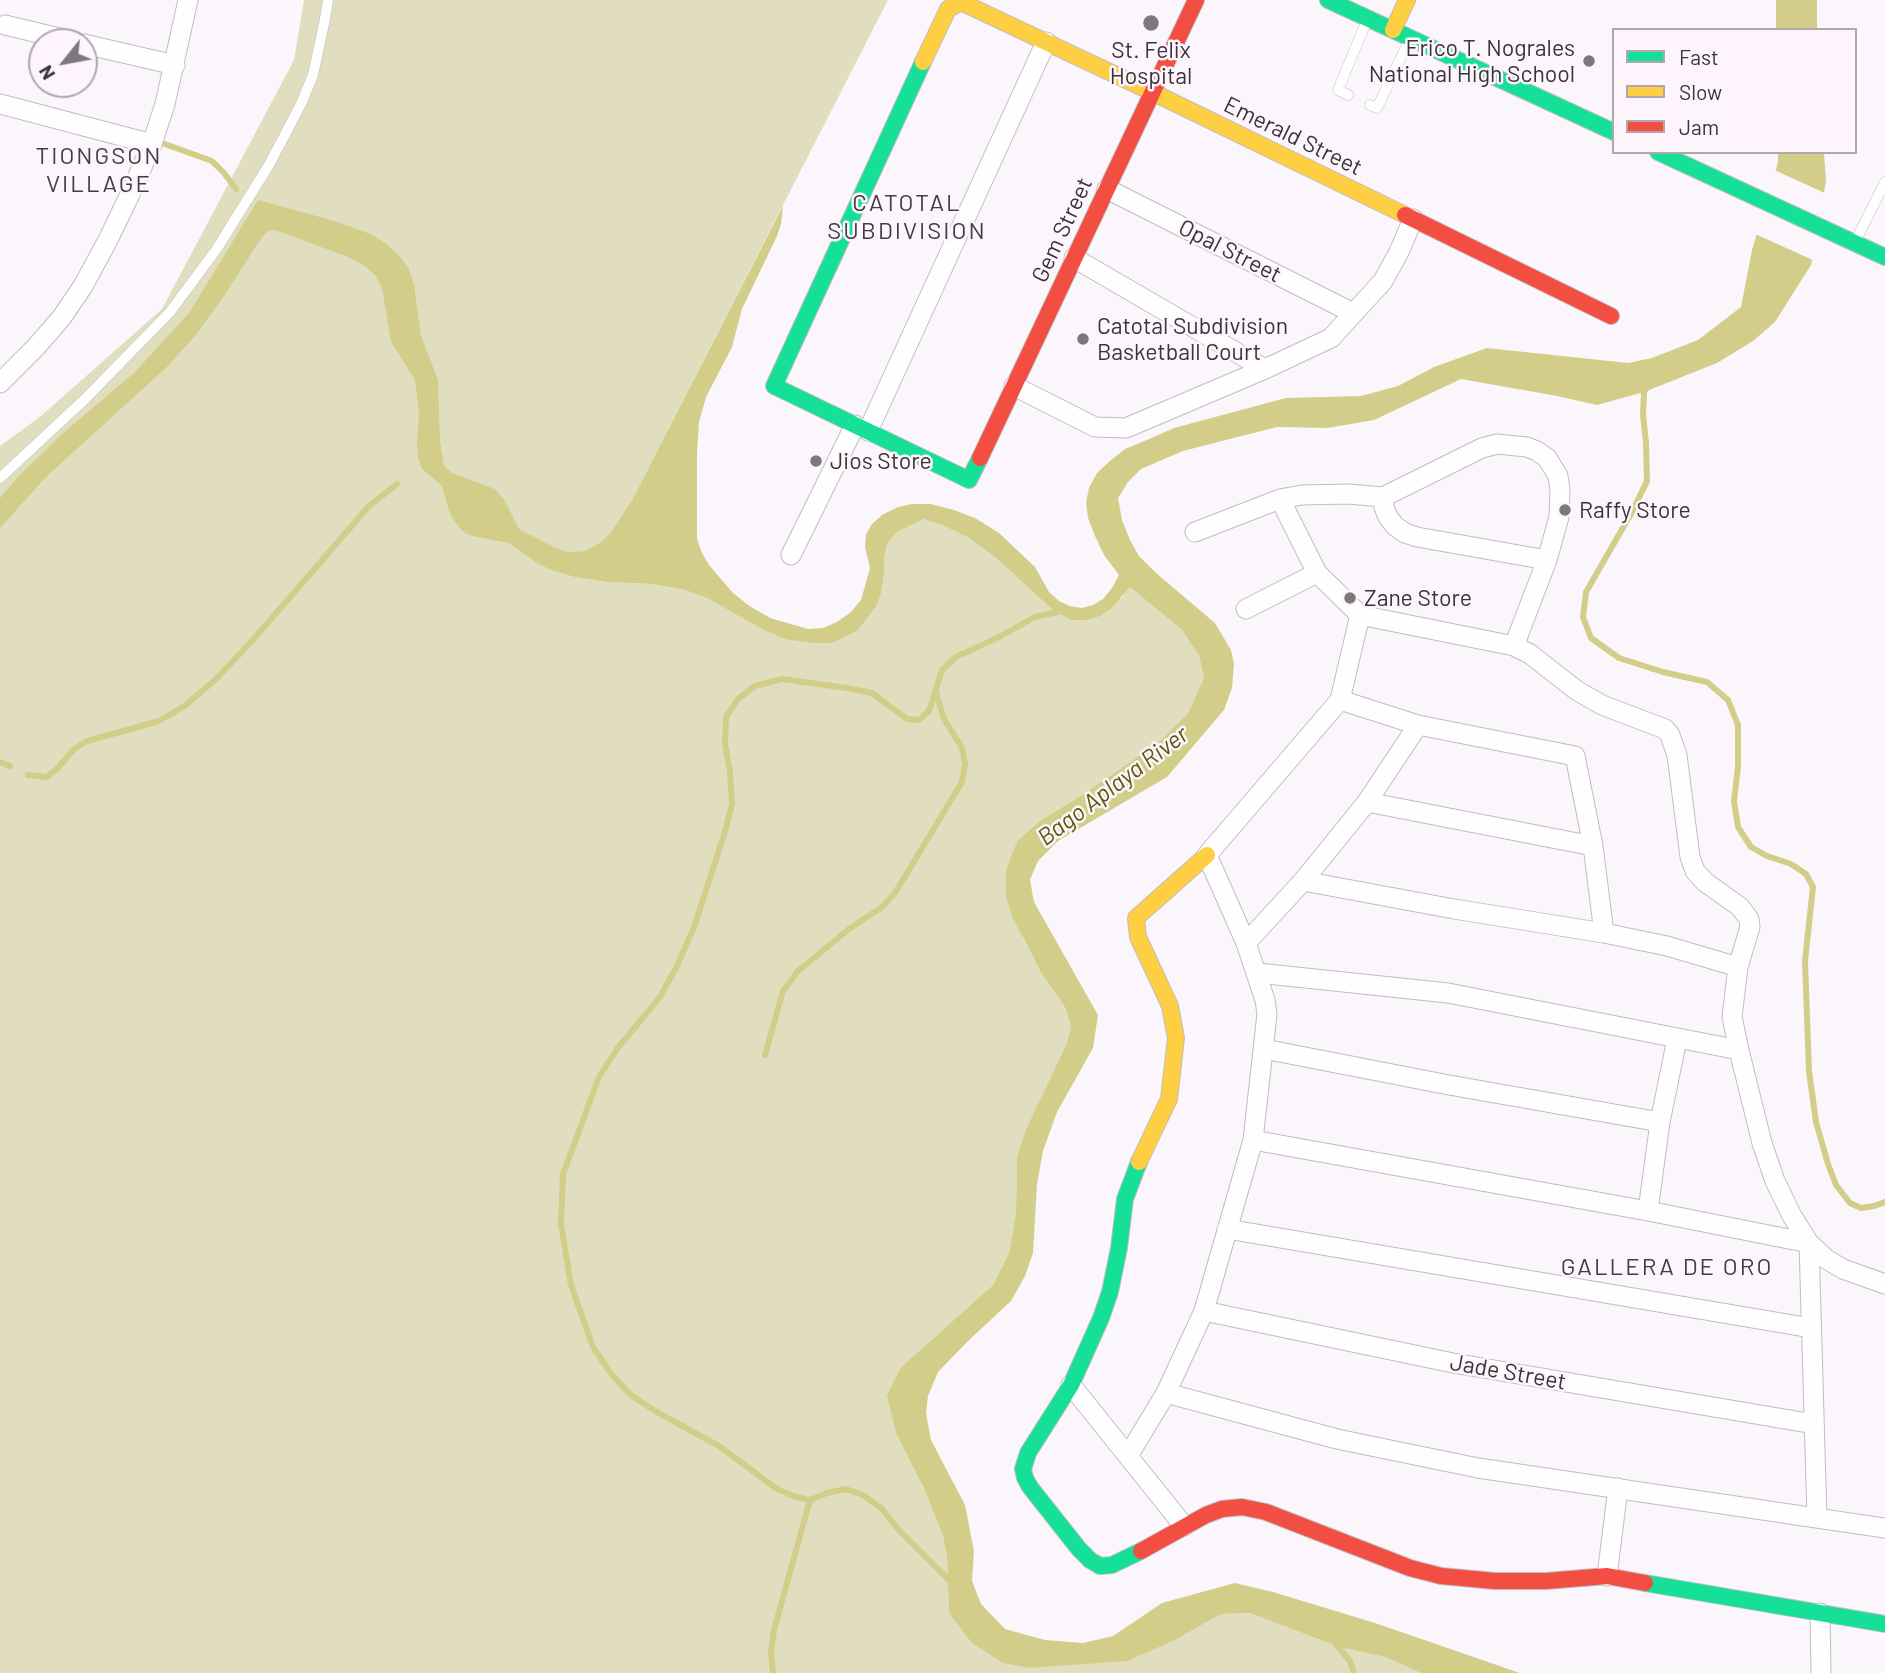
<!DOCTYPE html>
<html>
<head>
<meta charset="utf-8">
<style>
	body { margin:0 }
	#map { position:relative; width:1885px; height:1673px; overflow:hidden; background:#fbf6fb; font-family:Barlow,sans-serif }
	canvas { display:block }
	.legend { position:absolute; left:1612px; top:28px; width:245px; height:126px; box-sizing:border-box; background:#fdf4fc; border:2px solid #aea7ad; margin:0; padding:9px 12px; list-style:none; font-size:21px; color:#383437 }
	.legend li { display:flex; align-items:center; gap:14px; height:35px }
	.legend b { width:35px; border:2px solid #aea7ad }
	.north { position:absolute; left:28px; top:28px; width:70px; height:70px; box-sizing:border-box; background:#fdf4fc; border:2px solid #aea7ad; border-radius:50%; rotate:239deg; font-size:19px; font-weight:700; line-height:28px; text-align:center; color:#383437 }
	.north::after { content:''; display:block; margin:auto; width:24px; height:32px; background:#7c787c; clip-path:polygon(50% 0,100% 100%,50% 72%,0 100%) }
</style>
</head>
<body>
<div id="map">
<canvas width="1885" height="1673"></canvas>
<ul class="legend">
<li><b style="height:9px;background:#16e098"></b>Fast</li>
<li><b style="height:9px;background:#ffcf43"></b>Slow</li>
<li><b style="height:9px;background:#f24e42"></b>Jam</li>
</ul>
<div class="north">N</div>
</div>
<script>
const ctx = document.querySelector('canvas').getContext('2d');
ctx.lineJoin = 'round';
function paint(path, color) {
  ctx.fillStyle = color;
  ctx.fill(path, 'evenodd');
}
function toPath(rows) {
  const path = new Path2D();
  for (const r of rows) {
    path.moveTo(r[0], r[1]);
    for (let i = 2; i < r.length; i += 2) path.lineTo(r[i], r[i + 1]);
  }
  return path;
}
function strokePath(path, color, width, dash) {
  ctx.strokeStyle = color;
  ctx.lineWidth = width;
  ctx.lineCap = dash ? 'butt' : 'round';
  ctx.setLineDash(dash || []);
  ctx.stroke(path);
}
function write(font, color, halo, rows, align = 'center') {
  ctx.font = font + ' Barlow,sans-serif';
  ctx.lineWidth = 5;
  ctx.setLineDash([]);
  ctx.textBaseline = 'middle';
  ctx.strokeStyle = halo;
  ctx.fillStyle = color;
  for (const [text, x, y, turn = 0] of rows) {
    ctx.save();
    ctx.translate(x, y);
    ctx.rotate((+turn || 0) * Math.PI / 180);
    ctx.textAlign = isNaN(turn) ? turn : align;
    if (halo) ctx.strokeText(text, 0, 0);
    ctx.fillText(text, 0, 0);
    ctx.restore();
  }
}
paint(toPath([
	[304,0,888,0,632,500,611,532,600,543,584,551,568,552,552,546,575,577,606,582,652,584,685,590,709,599,788,640,812,643,832,643,877,605,881,594,884,574,884,558,887,544,897,532,924,519,944,526,969,538,996,558,1055,612,1071,620,1086,620,1122,598,1129,586,1182,630,1199,656,1204,678,1188,713,1159,742,1079,797,1041,820,1018,840,1006,871,1024,940,1041,971,1066,1009,1071,1027,1066,1045,1026,1129,1017,1156,1016,1213,1009,1253,993,1285,901,1367,923,1486,943,1536,947,1558,949,1613,1003,1663,1177,1639,1221,1614,1250,1613,1339,1647,1385,1657,1421,1673,0,1673,0,446,41,416,162,309,294,60]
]), '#e1debf');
paint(toPath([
	[1776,0,1817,0,1817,30,1776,30],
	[1778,152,1824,152,1826,181,1811,265,1775,322,1753,341,1717,363,1644,392,1597,405,1557,396,1461,379,1374,420,1327,428,1277,427,1183,451,1141,469,1128,482,1118,498,1122,520,1130,540,1139,556,1156,573,1215,623,1231,650,1234,664,1232,688,1224,710,1167,777,1058,841,1038,861,1030,880,1034,902,1098,1015,1093,1048,1057,1112,1043,1151,1037,1184,1033,1253,1025,1276,1011,1301,969,1340,938,1372,928,1396,926,1413,931,1440,965,1505,974,1551,972,1581,981,1604,1005,1629,1045,1640,1083,1643,1113,1636,1162,1603,1235,1583,1273,1592,1375,1623,1520,1673,1421,1673,1385,1657,1339,1647,1250,1613,1221,1614,1177,1639,1127,1661,1029,1668,1003,1663,972,1643,949,1613,947,1558,943,1536,923,1486,896,1433,887,1395,901,1367,993,1285,1009,1253,1016,1213,1017,1156,1026,1129,1066,1045,1071,1027,1066,1009,1041,972,1012,916,1006,897,1006,871,1012,854,1018,840,1041,820,1079,797,1159,742,1188,713,1204,678,1199,656,1182,630,1130,587,1112,608,1100,616,1086,620,1071,620,1055,612,996,558,969,538,944,526,924,519,897,532,887,544,884,558,884,574,881,594,877,605,857,631,832,643,812,643,788,640,764,630,709,599,685,590,652,584,606,582,575,577,551,570,537,563,509,543,472,536,465,533,458,526,450,514,442,486,422,469,418,458,417,442,419,414,415,380,391,342,382,288,375,275,365,266,348,257,275,230,268,231,262,237,220,302,194,337,168,366,47,476,0,528,0,498,17,478,61,435,135,372,189,313,258,200,338,222,373,235,388,245,401,258,409,269,414,285,421,336,438,380,440,441,444,466,452,473,495,489,505,501,519,529,552,546,568,552,584,551,600,543,611,532,632,500,783,206,781,224,777,236,742,309,732,347,706,397,699,422,697,453,697,539,702,553,709,565,733,593,748,605,770,618,808,629,823,628,837,622,851,612,861,600,870,568,865,547,866,534,872,524,882,515,898,507,912,504,931,504,954,510,975,518,999,533,1035,567,1049,592,1059,601,1070,606,1082,608,1093,605,1103,599,1112,588,1119,575,1104,555,1095,536,1088,518,1086,502,1089,488,1097,473,1111,460,1125,449,1142,442,1174,428,1286,398,1361,396,1398,386,1434,367,1487,348,1628,363,1652,358,1698,340,1741,307,1752,250,1778,162]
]), '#d2ce8a');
paint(toPath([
	[1772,169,1827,194,1815,261,1753,233]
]), '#fbf6fb');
strokePath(toPath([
	[162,143,212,161,224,173,236,189],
	[1648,385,1644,392,1643,414,1646,443,1647,481,1632,512,1586,592,1583,617,1591,638,1619,658,1663,672,1707,682,1728,700,1738,725,1738,766,1734,801,1738,827,1751,847,1767,856,1791,864,1806,874,1813,887,1805,961,1809,1071,1816,1122,1828,1164,1836,1185,1850,1203,1861,1208,1874,1206,1885,1202],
	[0,762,10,766],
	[28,775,46,777,57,769,74,749,87,741,159,721,186,705,216,679,252,641,369,506,397,484],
	[765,1055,783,991,798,971,849,929,882,907,895,893,962,782,965,764,962,748,944,719,936,692],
	[951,1582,897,1528,882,1509,863,1495,846,1489,827,1493,810,1500,796,1497,777,1489,719,1446,655,1411,631,1395,612,1375,593,1347,571,1285,561,1224,563,1174,599,1077,617,1049,660,997,677,966,694,927,724,835,732,804,730,772,725,744,726,717,738,699,755,686,782,679,847,688,872,693,907,719,919,720,929,711,942,670,956,657,999,637,1035,617,1062,611],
	[1335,1643,1350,1661,1354,1673],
	[773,1673,771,1652,774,1630,810,1500]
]), '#d2ce8a', 6);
const lane = toPath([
	[1348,95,1338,90,1365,25],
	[1370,105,1377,108,1408,43],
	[1858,236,1885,182],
	[0,478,85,399,170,312,216,250,269,165,301,104,313,75,325,19,328,0]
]);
const street = toPath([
	[5,25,76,42],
	[84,44,175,65],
	[0,104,152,144],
	[1107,189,1353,313],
	[1074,258,1265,369],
	[0,383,36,347,62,317,83,286,108,240,132,190,152,144,165,104,188,0],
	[1014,386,1095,427,1126,428,1265,369,1331,338,1383,281,1399,252,1413,219],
	[868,431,1046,42],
	[1383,497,1384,507,1388,517,1395,526,1405,533,1417,537,1547,560],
	[1280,499,1317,573,1360,615,1514,646,1530,654,1576,690,1602,705,1665,729,1670,735,1677,755,1690,857,1695,871,1705,882,1740,907,1749,919,1750,927,1738,967,1732,1017,1739,1050,1762,1143,1775,1181,1792,1216,1809,1243,1826,1259,1843,1269,1885,1284],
	[1195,532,1280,499,1302,495,1348,494,1383,497,1482,448,1497,444,1527,447,1537,451,1547,458,1558,476,1560,489,1559,517,1547,560,1514,646],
	[791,555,855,425],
	[1246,609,1317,573],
	[1340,700,1360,615],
	[1367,802,1593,846],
	[1303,881,1454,909,1604,933,1667,946,1738,967],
	[1246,943,1303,881,1367,802,1418,725],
	[1258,973,1448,993,1739,1050],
	[1264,1049,1449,1085,1660,1122],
	[1253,1140,1648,1211,1809,1243],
	[1648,1211,1660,1122,1677,1039],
	[1227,1229,1811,1328],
	[1809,1243,1817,1518],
	[1204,1311,1453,1363,1814,1424],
	[1071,1385,1184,1526],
	[1166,1393,1337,1439,1478,1468,1885,1528],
	[1128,1456,1166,1393,1204,1311,1253,1140,1267,1014,1265,1000,1246,943,1207,855,1340,700,1418,725,1575,756,1593,846,1604,933],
	[1607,1576,1618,1488],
	[1820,1613,1821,1673]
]);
const fast = toPath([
	[1328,0,1614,132],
	[923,62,774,386,969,480,980,458],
	[1658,152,1885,257],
	[1139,1162,1125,1199,1119,1248,1110,1292,1101,1318,1071,1385,1028,1453,1023,1469,1025,1478,1030,1487,1079,1549,1090,1560,1100,1566,1112,1565,1141,1551],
	[1645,1583,1885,1624]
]);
const slow = toPath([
	[1393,30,1407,0],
	[923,62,948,9,961,2,1152,92,1405,215],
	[1139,1162,1169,1099,1176,1038,1170,1006,1138,937,1136,918,1207,855]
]);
const jam = toPath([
	[1405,215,1611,316],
	[980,458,1196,0],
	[1141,1551,1206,1515,1222,1509,1242,1507,1266,1512,1410,1568,1441,1576,1495,1581,1546,1581,1607,1576,1645,1583]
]);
strokePath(lane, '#c0bdc0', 11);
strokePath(street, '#c0bdc0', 21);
strokePath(fast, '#c0bdc0', 18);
strokePath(slow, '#c0bdc0', 18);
strokePath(jam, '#c0bdc0', 18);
strokePath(lane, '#fefefe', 10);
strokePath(street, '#fefefe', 19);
strokePath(fast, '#16e098', 16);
strokePath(slow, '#ffcf43', 16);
strokePath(jam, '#f24e42', 16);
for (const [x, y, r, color] of [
	[1151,23,9,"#7c787c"],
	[1589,61,7,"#7c787c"],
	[1083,339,7,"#7c787c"],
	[816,461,7,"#7c787c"],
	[1565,510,7,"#7c787c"],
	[1350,598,7,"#7c787c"]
]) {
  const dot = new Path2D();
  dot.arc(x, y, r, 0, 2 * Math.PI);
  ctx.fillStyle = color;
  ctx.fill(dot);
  strokePath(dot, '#fdf4fc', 2.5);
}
write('23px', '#383437', '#fdf4fc', [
	["Erico T. Nograles",1575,48,"right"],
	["National High School",1575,74,"right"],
	["St. Felix",1151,50,"center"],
	["Hospital",1151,76,"center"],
	["Catotal Subdivision",1097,326],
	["Basketball Court",1097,352],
	["Jios Store",830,461],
	["Raffy Store",1579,510],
	["Zane Store",1364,598]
], 'left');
write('23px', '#383437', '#fdf4fc', [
	["Emerald Street",1293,136,26],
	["Gem Street",1062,230,-65],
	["Opal Street",1230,251,27],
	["Jade Street",1508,1372,10]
]);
ctx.letterSpacing = '2px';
write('24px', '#433c42', '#fdf4fc', [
	["TIONGSON",99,156],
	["VILLAGE",99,184],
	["CATOTAL",907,203],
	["SUBDIVISION",907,231],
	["GALLERA DE ORO",1667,1267]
]);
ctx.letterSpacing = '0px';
write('italic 24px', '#5b5809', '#fdf4fc', [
	["Bago Aplaya River",1113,786,-37]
]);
</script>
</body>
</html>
